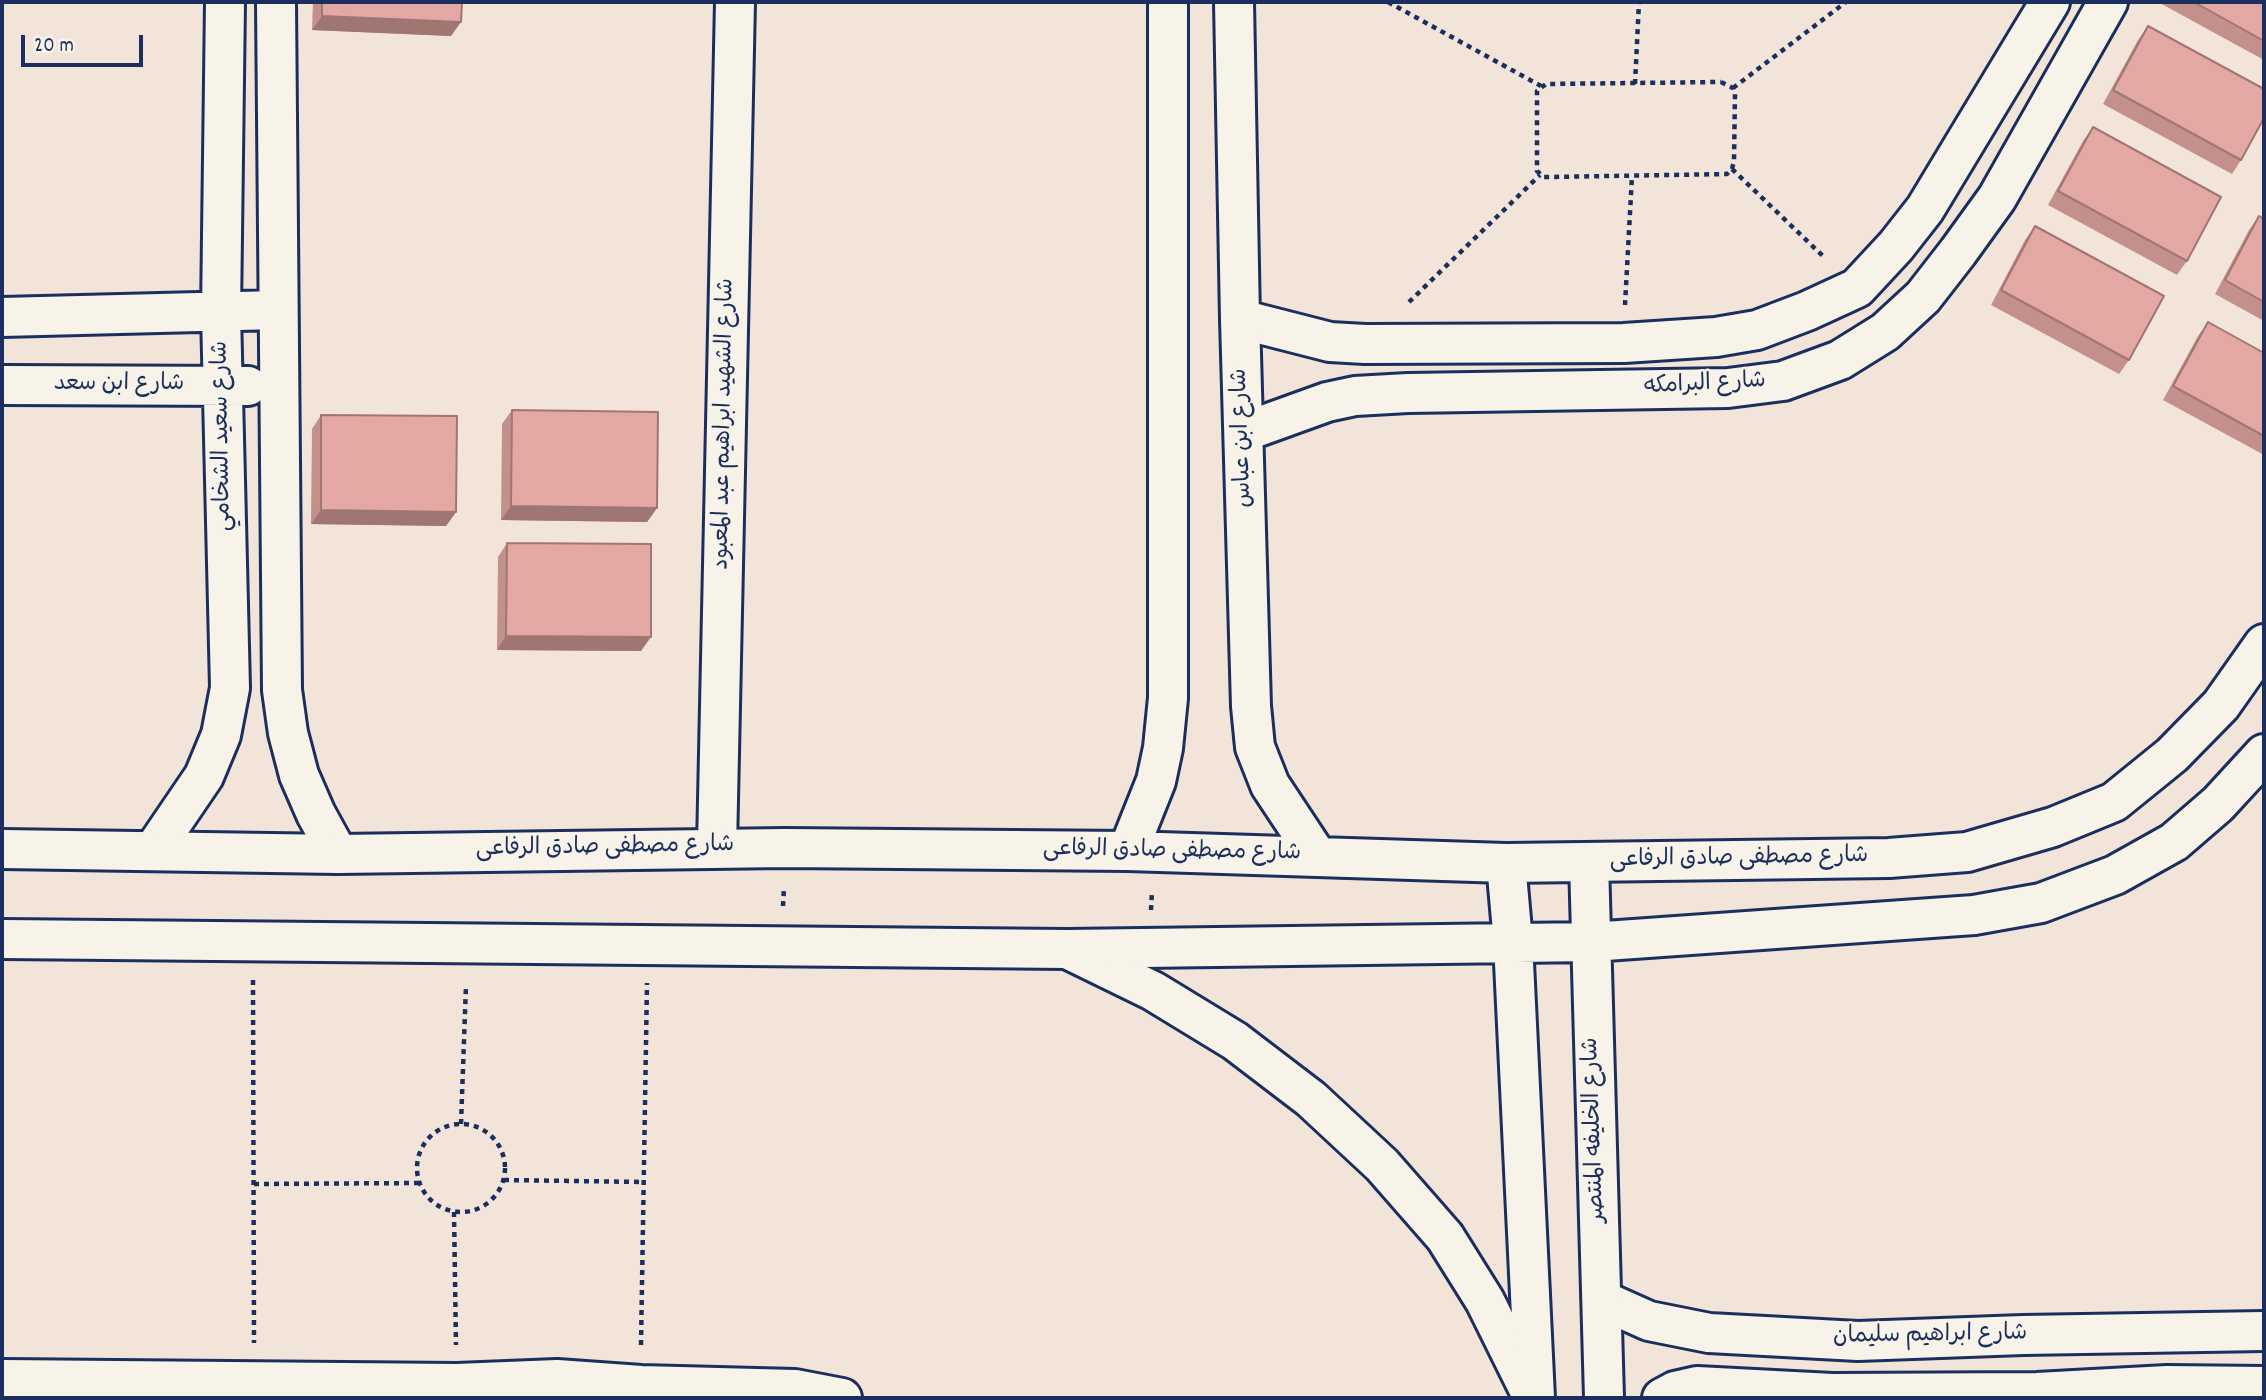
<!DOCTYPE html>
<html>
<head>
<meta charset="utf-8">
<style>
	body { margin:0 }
	#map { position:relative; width:2266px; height:1400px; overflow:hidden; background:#f3e4da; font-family:Dekko,sans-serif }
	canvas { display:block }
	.frame { position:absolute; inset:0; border:4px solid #1b2f5e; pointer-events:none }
	.scale { position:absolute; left:21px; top:35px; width:122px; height:32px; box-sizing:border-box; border:4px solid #1b2f5e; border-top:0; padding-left:9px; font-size:21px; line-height:24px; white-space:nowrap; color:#1b2f5e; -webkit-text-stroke:5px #f7f3e8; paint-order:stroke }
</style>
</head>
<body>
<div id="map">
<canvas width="2266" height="1400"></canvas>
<div class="frame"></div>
<div class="scale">20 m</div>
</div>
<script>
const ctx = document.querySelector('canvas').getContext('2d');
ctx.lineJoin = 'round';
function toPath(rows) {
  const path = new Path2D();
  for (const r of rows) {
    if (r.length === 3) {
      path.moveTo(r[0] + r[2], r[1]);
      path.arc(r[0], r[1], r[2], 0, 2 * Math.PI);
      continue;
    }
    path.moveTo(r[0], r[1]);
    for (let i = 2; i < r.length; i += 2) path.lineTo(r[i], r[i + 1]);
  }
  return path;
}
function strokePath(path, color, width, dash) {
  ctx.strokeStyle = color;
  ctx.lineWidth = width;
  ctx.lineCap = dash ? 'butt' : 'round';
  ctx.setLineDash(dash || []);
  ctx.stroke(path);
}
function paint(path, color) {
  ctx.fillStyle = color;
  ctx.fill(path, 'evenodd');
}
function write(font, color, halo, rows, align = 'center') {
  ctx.font = font + ' Dekko,"Playpen Sans Arabic",sans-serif';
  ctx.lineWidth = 5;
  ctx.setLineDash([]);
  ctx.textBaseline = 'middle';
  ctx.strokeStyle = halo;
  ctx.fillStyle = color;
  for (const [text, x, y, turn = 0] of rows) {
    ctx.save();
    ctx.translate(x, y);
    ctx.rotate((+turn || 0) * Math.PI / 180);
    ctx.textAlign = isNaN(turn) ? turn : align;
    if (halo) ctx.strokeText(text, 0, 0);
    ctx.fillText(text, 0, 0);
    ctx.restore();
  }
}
const street = toPath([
	[276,2,282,690,288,733,299,775,316,814,338,854],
	[2,317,278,310],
	[1240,319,1330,342,1365,344,1624,343,1716,337,1757,330,1807,311,1857,288,1896,246,1925,209,2050,2],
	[2,385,248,386],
	[1244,432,1327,402,1355,396,1408,393,1728,388,1783,381,1840,360,1885,332,1923,297,1958,252,1997,198,2108,2],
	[717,847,735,2],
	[153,851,204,776,221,735,230,688,221,313,225,2],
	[1067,949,1153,991,1235,1041,1311,1099,1382,1165,1445,1237,1485,1301,1533,1398],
	[1602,1300,1649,1321,1709,1333,1858,1341,2023,1335,2264,1331],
	[2,1379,457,1383,557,1379,641,1385,795,1389,842,1398],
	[1662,1398,1675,1391,1697,1386,1832,1393,2037,1392,2167,1385,2264,1386]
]);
const secondary = toPath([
	[1234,2,1240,319,1251,706,1255,747,1270,785,1317,856],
	[2,849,338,854,785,848,1128,851,1506,863,1889,858,1967,852,2053,827,2114,802,2172,755,2221,705,2264,644],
	[1128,851,1156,781,1163,748,1168,698,1168,2],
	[1589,862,1604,1398],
	[1506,863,1513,942,1535,1398],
	[2,939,1067,949,1591,942,1974,915,2041,903,2115,875,2174,842,2218,804,2264,754]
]);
strokePath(street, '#1b2f5e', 44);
strokePath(secondary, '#1b2f5e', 44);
strokePath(toPath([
	[1388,2,1541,86],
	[1721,82,1733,88,1735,93,1734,161,1732,169,1727,174,1549,177,1544,177,1537,171,1537,91,1546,84,1721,82],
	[1635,84,1639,2],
	[1733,88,1846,2],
	[1732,169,1825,258],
	[1409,302,1540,175],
	[1625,305,1632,176],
	[783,906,784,887],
	[1151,910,1152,891],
	[253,980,254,1343],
	[461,1124,466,985],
	[461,1168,44],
	[504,1180,644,1182],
	[254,1184,420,1183],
	[454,1212,456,1345],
	[641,1345,647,983]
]), '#1b2f5e', 4.5, [5, 5]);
strokePath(street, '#f7f3e8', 38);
strokePath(secondary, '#f7f3e8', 38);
paint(toPath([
	[313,2,462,2,451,36,312,30],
	[2158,2,2264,2,2264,60],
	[2148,26,2241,160,2232,174,2103,104,2138,40],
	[2093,127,2187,261,2177,275,2048,205,2083,141],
	[2259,216,2264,219,2264,321,2215,294,2249,230],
	[2035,226,2129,360,2119,374,1991,305,2025,240],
	[2208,322,2264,353,2264,455,2163,400,2198,336],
	[512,410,657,508,647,522,501,520,502,424],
	[321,415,456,512,446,526,311,524,312,429],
	[507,543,641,651,497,650,498,557]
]), '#c3908c');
paint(toPath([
	[322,16,461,22,451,36,312,30],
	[511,506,657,508,647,522,501,520],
	[321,510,456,512,446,526,311,524],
	[506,636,651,637,641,651,497,650]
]), '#9f7672');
const building = toPath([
	[322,2,462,2,461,22,322,16,322,2],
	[2194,2,2264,2,2264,41,2194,2],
	[2148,26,2264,89,2264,118,2241,160,2113,90,2148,26],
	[2093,127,2221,197,2187,261,2058,191,2093,127],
	[2259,216,2264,219,2264,302,2225,280,2259,216],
	[2035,226,2164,296,2129,360,2001,290,2035,226],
	[2208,322,2264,353,2264,436,2173,386,2208,322],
	[512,410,658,412,657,508,511,506,512,410],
	[321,415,457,416,456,512,321,510,321,415],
	[507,543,651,544,651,637,506,636,507,543]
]);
paint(building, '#e3a8a3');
strokePath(building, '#9f7672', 2);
write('23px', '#1b2f5e', '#f7f3e8', [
	["شارع ابن سعد",119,386],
	["شارع البرامكه",1705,386,-3],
	["شارع الشهيد ابراهيم عبد المعبود",726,424,-89],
	["شارع سعيد الشخامي",224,436,-91],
	["شارع ابن عباس",1244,438,-92],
	["شارع مصطفى صادق الرفاعى",605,849,-1],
	["شارع مصطفى صادق الرفاعى",1172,853,1],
	["شارع مصطفى صادق الرفاعى",1739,860,-1],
	["شارع الخليفه المنتصر",1596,1130,-92],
	["شارع ابراهيم سليمان",1930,1337,-1]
]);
</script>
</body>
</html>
